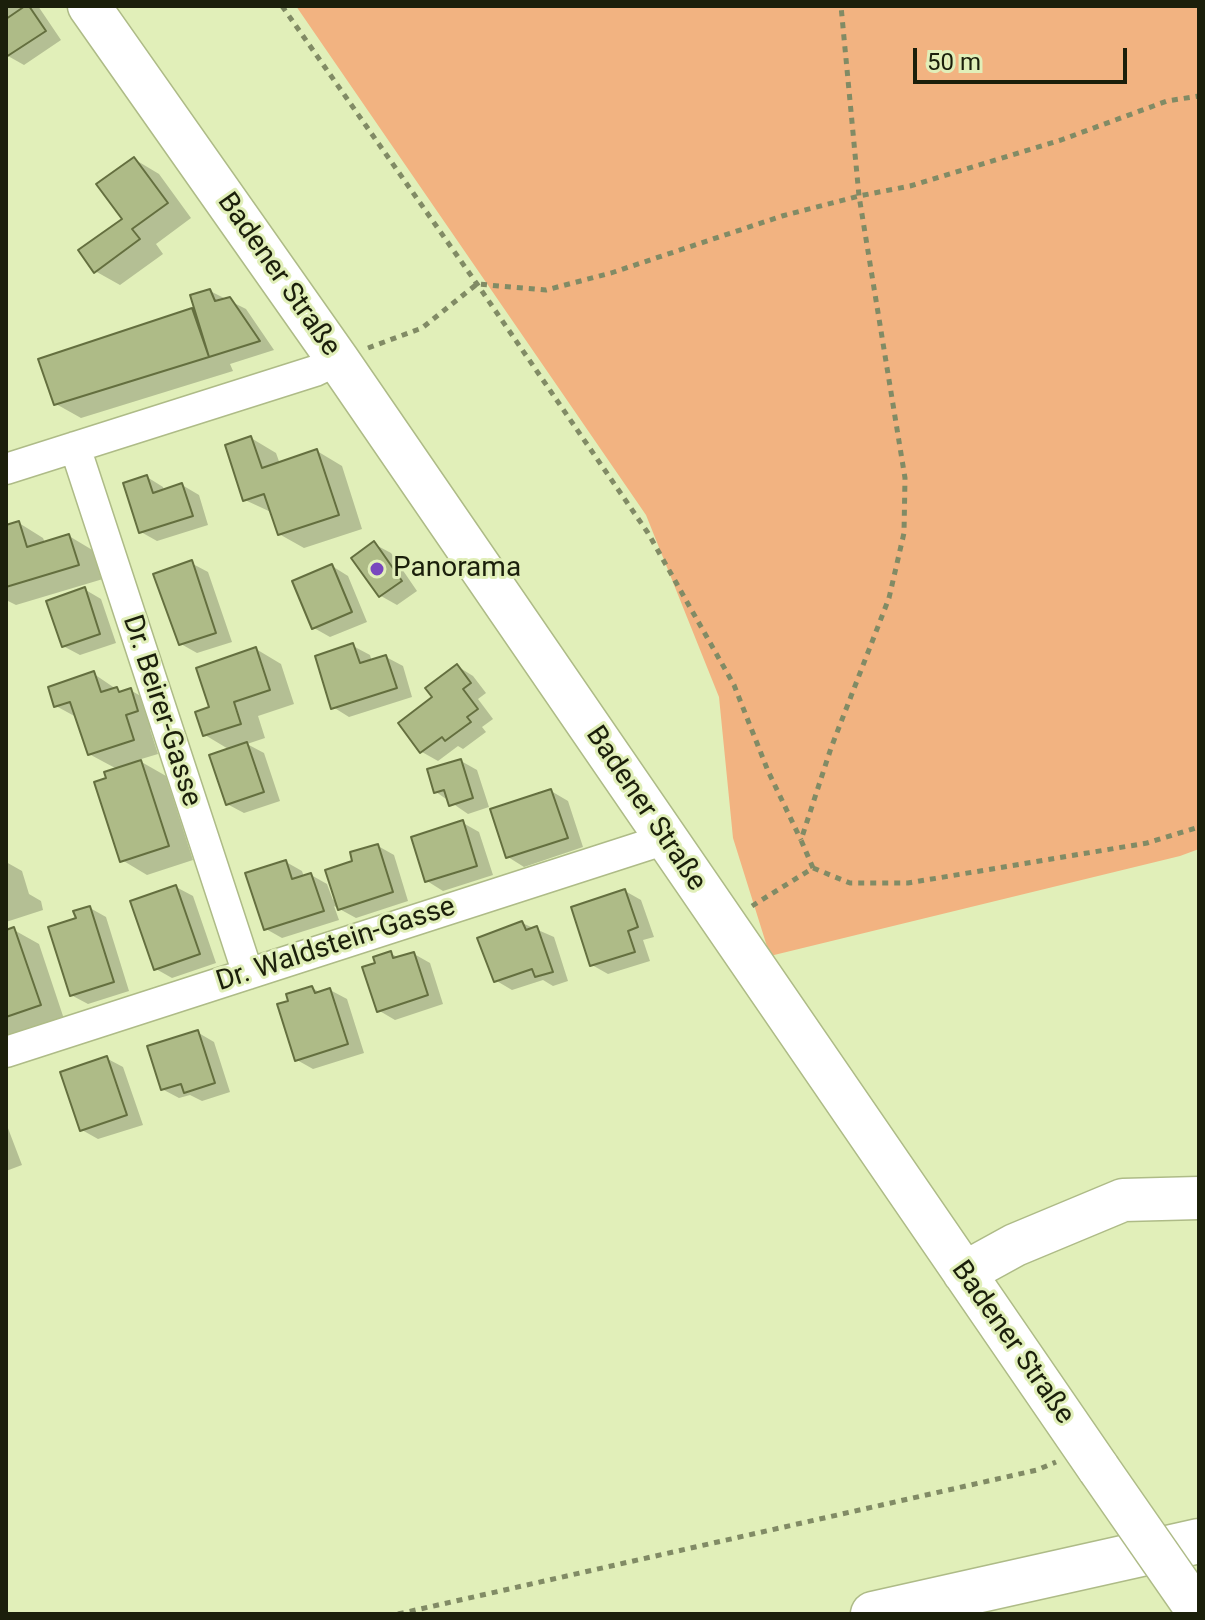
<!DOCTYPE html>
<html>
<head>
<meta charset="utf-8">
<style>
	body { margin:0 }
	#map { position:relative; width:1205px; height:1620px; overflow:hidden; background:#e1efb9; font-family:Roboto,sans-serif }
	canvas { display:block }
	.frame { position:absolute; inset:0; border:8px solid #1b1f0b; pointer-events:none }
	.scale { position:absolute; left:913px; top:48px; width:214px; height:36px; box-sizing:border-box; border:4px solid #1b1f0b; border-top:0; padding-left:10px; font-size:24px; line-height:28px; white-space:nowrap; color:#1b1f0b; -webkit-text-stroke:6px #e1efb9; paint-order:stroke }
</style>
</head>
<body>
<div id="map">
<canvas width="1205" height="1620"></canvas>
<div class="frame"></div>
<div class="scale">50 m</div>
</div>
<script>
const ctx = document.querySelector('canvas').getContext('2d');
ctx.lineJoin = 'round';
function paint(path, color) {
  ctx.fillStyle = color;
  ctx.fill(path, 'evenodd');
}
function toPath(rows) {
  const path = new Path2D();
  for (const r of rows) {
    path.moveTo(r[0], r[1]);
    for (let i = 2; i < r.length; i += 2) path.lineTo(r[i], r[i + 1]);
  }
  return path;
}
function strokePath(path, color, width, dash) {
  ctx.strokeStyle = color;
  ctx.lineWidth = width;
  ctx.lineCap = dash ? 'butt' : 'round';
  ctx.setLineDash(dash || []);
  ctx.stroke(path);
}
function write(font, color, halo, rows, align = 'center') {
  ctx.font = font + ' Roboto,sans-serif';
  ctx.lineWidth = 6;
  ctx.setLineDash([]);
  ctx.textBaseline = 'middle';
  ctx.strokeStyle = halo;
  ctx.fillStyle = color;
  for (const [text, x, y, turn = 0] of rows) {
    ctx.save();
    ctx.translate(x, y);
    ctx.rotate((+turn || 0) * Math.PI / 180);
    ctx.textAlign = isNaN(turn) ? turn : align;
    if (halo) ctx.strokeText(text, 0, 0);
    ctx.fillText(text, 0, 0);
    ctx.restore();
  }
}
paint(toPath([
	[296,6,1199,6,1199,849,1180,856,770,956,733,838,719,697,646,515]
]), '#f2b381');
paint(toPath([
	[6,6,38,6,61,40,24,65,8,56],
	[134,159,159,174,191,218,156,244,163,254,120,285,95,271,124,219],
	[210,291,246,309,274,350,230,364,233,371,81,418,56,404,192,310,197,314],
	[251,438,276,453,280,464,317,451,342,466,362,529,304,548,279,534,273,513,245,500],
	[147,477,163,487,164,491,182,485,199,495,208,525,157,541,141,532],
	[19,523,43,538,45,543,69,536,94,551,103,579,16,605,6,600,6,527],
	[374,544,391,553,417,591,397,605,381,596],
	[191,563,208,572,232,642,197,653,181,644],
	[332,566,348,576,367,622,330,637,314,628],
	[84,589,101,599,116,643,80,655,63,646],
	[353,646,370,655,372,662,386,657,403,666,412,697,349,717,333,707],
	[256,649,281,664,294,704,258,716,265,738,247,744,264,753,280,801,244,813,227,804,230,750,205,735,212,708],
	[457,666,473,676,486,693,478,699,493,719,482,727,486,732,463,749,458,746,438,761,422,752,435,698],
	[94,674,122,693,130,690,155,704,162,725,150,729,158,754,138,760,166,776,193,860,147,875,122,860,108,780,117,769,89,754,78,718,56,706],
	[461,761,477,770,489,807,468,814,436,792],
	[551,791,568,801,583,847,524,867,508,857],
	[463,823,479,832,493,875,443,891,427,881],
	[378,846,394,855,408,901,356,918,334,906,339,920,282,938,266,929,286,862,302,871,304,877,311,875,327,884,333,900,336,898,355,862],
	[6,862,22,871,29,894,41,901,43,910,6,922],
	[176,887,193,896,216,963,172,978,156,969],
	[625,891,641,900,654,937,643,940,650,961,608,974,592,965],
	[90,908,106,917,129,991,88,1004,71,995,78,919],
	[522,923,554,937,568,981,553,986,543,980,512,990,495,980],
	[14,930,39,944,64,1019,6,1037,6,932],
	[390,953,399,958,414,954,430,963,443,1004,395,1020,378,1010,378,964],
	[312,988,321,993,330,990,347,999,364,1053,313,1069,297,1060,291,1002],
	[197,1032,214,1042,230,1092,202,1101,190,1095,179,1098,162,1089],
	[106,1058,123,1067,143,1125,98,1139,82,1130],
	[6,1123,22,1165,6,1171]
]), '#0003');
const building = toPath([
	[25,6,29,6,46,31,6,57,6,19,25,6],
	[134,157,168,203,132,229,140,239,94,273,78,250,122,219,96,184,134,157],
	[210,289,215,301,230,297,260,341,209,357,190,295,210,289],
	[192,308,209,357,54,405,38,359,192,308],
	[251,436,262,468,317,449,339,515,278,535,264,494,243,501,225,445,251,436],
	[147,475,153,493,182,483,193,516,139,533,123,483,147,475],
	[19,521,27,547,69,534,79,565,6,587,6,525,19,521],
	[374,541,402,581,379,597,351,558,374,541],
	[192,560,216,633,179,645,153,574,192,560],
	[332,564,352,612,312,629,292,581,332,564],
	[85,587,100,634,62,647,46,601,85,587],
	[353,643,360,663,386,655,397,688,331,709,315,656,353,643],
	[256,647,270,690,234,702,241,724,203,736,195,712,209,707,196,668,256,647],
	[457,664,471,683,463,689,478,709,467,717,471,722,445,741,442,737,420,753,398,723,432,697,425,688,457,664],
	[94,671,101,692,117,687,119,692,131,688,138,711,126,715,134,740,88,755,70,702,54,707,48,687,94,671],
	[247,742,264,792,226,805,209,755,247,742],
	[461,759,473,798,449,806,444,790,434,793,427,769,461,759],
	[141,760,169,846,120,862,94,782,106,778,104,772,141,760],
	[551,789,568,838,506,858,490,809,551,789],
	[463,820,477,866,425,882,411,837,463,820],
	[378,844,393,892,338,910,325,870,352,861,350,852,378,844],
	[286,860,292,879,311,873,324,911,264,930,245,873,286,860],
	[176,885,200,954,154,970,130,901,176,885],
	[625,889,638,927,628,931,635,952,590,966,571,907,625,889],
	[90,906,114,982,70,996,48,927,76,918,73,911,90,906],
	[522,921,526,930,537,926,553,972,535,977,532,969,494,982,477,938,522,921],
	[14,927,41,1005,6,1017,6,930,14,927],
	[391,951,393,958,414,952,428,995,377,1012,362,967,375,963,373,957,391,951],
	[312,986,315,993,330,988,348,1044,295,1061,277,1004,288,1001,286,994,312,986],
	[198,1030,215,1083,184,1093,181,1084,161,1090,147,1046,198,1030],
	[107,1056,127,1115,80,1131,60,1072,107,1056]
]);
paint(building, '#aebb87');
strokePath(building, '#646f3f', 2);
const street = toPath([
	[75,447,248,974],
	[6,469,315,371,338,360],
	[6,1052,666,839]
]);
const secondary = toPath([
	[89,6,338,360,1099,1469],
	[964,1273,1015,1245,1123,1200,1199,1198]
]);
const primary = toPath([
	[873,1614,1199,1541]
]);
strokePath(street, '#aebb87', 33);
strokePath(secondary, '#aebb87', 45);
strokePath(primary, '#aebb87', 47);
strokePath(toPath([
	[282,6,477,284,648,533,734,685,768,771,801,840],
	[368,348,422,328,477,284,546,290,611,273,782,216,859,196,910,186,1061,140,1167,101,1199,96],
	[813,868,801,840,831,748,889,598,904,533,905,478,859,196,841,6],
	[752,906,813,868,850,883,908,883,1147,843,1199,827],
	[398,1614,1037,1470,1056,1462]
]), '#818b65', 5, [6, 6]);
strokePath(street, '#fff', 30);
strokePath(secondary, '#fff', 42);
strokePath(primary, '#fff', 44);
const secondaryBridge = toPath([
	[1099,1469,1199,1613]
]);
strokePath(secondaryBridge, '#aebb87', 45, []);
strokePath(secondaryBridge, '#fff', 42);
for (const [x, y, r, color] of [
	[377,569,8,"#7947be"]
]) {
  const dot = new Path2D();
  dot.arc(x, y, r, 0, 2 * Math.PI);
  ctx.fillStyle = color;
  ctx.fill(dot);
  strokePath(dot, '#e1efb9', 3);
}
write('28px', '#1b1f0b', '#e1efb9', [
	["Badener Straße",278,275,55],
	["Dr. Beirer-Gasse",161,711,72],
	["Badener Straße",645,809,56],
	["Dr. Waldstein-Gasse",336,945,-18],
	["Badener Straße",1012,1343,55]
]);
write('28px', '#1b1f0b', '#e1efb9', [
	["Panorama",393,569]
], 'left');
</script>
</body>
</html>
